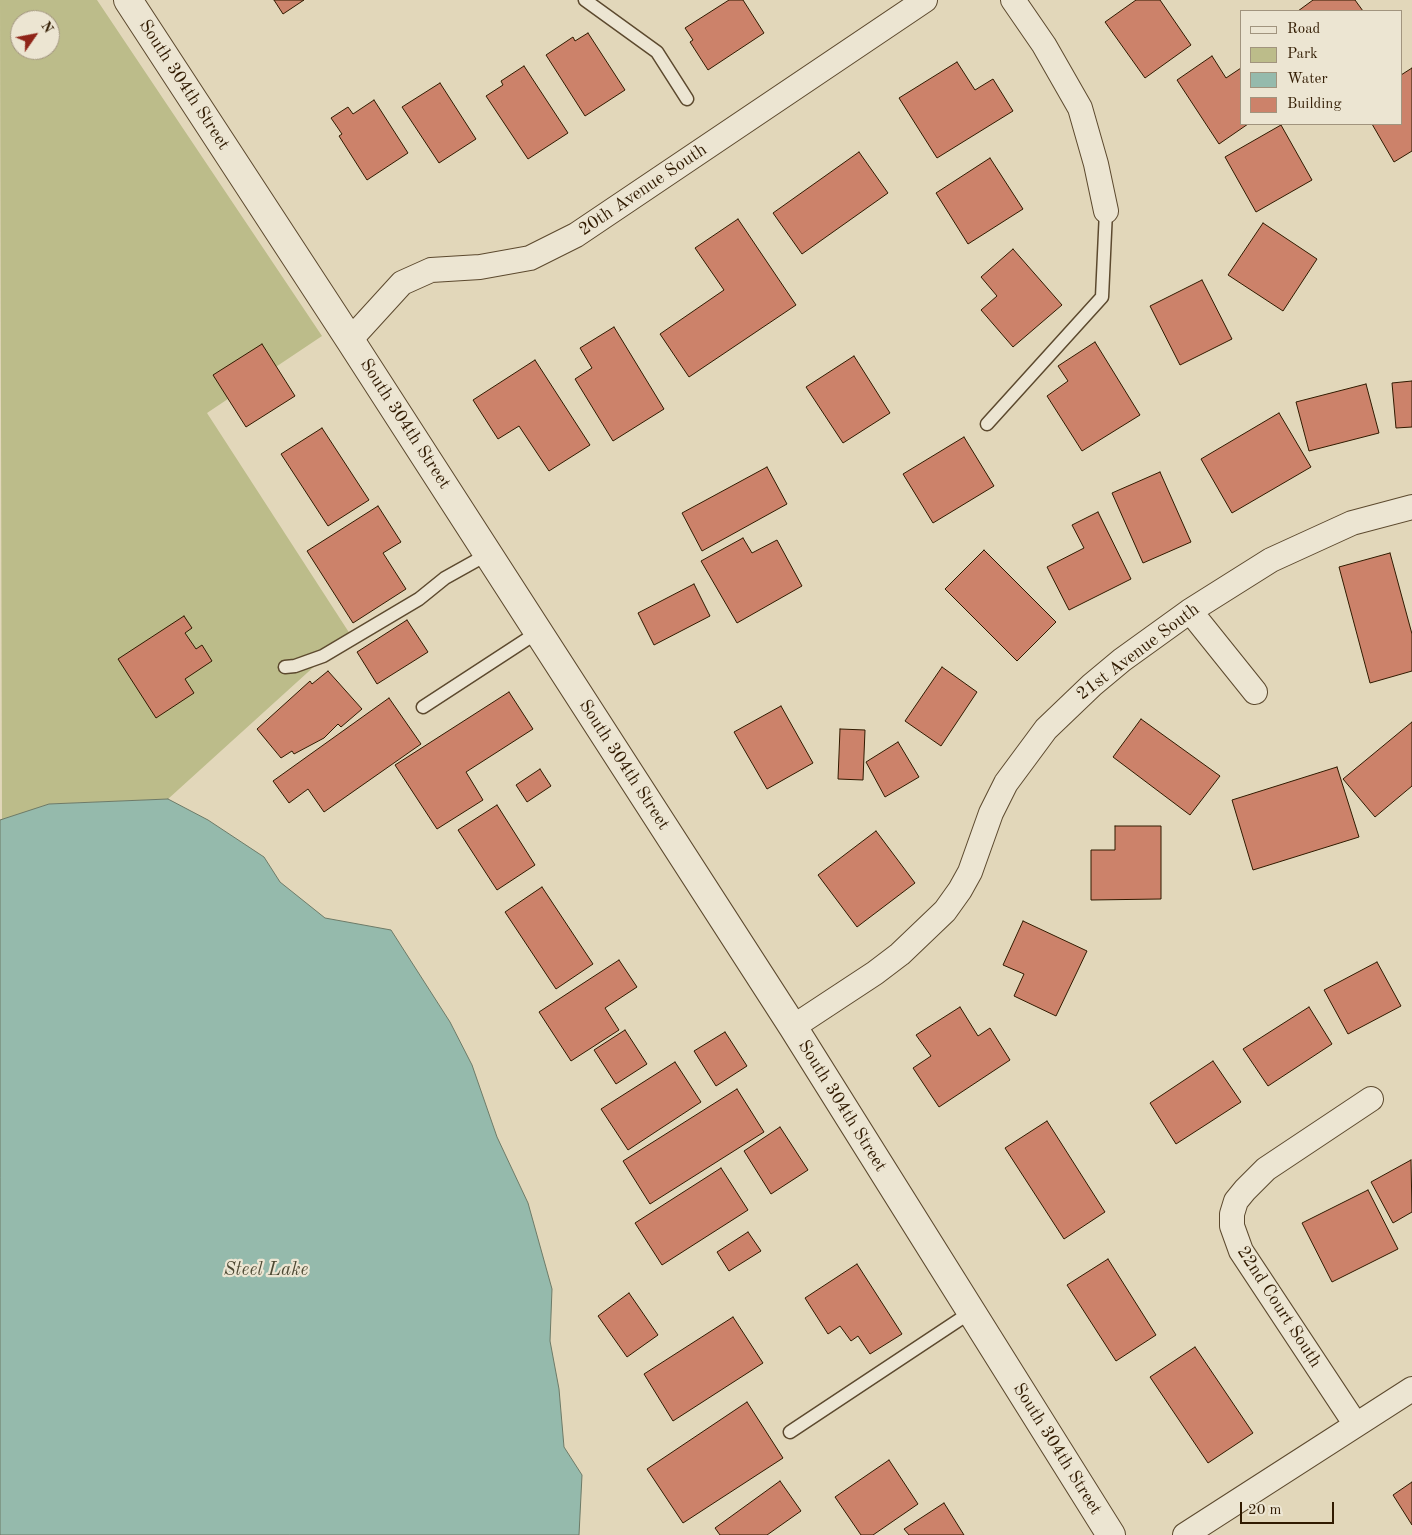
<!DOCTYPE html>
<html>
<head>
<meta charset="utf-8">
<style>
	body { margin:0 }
	#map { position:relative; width:1412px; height:1535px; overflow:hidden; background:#e2d7ba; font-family:"Old Standard TT",serif }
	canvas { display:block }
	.legend { position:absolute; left:1240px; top:10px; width:162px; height:115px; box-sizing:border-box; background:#ece5d2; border:1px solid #a1947e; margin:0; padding:6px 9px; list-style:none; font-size:15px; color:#301a00 }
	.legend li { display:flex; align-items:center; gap:10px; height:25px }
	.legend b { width:25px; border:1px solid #a1947e }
	.north { position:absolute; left:10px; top:10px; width:50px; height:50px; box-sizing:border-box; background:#ece5d2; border:1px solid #a1947e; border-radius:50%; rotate:57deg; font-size:14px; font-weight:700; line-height:20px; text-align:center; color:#301a00 }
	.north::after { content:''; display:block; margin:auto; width:18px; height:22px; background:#8f2418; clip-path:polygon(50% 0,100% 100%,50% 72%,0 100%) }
	.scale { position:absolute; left:1240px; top:1502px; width:94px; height:22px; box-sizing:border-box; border:2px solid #301a00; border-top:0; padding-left:6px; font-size:15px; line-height:18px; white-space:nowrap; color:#301a00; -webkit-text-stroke:4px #ece5d2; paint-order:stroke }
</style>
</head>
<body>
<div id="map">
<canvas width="1412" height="1535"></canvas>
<ul class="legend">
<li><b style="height:6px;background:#ece5d2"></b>Road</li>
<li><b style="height:14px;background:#bcbc8a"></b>Park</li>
<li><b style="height:14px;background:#95baac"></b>Water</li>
<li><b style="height:14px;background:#cc826a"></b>Building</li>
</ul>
<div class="north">N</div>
<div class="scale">20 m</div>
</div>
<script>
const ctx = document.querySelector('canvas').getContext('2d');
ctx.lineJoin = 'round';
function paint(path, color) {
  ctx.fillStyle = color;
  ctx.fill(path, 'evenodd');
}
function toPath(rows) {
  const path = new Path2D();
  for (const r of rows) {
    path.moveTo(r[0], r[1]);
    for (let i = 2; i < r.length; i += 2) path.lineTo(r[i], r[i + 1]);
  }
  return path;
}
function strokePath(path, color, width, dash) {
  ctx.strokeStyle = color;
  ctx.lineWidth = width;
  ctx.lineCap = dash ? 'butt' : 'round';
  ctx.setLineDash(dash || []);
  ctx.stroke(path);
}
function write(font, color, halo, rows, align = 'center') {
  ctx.font = font + ' "Old Standard TT",serif';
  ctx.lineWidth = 4.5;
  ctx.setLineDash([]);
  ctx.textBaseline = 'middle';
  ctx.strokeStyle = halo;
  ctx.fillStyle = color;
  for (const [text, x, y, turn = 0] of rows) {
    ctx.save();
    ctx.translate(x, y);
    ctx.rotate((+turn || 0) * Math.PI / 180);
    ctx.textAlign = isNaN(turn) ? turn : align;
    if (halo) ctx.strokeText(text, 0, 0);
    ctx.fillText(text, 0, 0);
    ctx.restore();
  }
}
paint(toPath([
	[0,0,97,0,322,336,207,413,350,634,168,799,49,804,2,820],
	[20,20,50,20,50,50,20,50]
]), '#bcbc8a');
const water = toPath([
	[168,799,208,820,264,857,280,882,325,918,391,930,450,1022,472,1065,497,1137,528,1203,552,1289,550,1341,559,1389,564,1447,582,1475,579,1535,0,1535,0,820,49,804,168,799]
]);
paint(water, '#95baac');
strokePath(water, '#6d7a67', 1);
const building = toPath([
	[274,0,304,0,283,14,274,0],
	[729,0,743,0,764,33,708,70,690,42,693,40,685,28,729,0],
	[1136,0,1160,0,1191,45,1145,78,1105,22,1136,0],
	[1313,0,1355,0,1363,11,1298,11,1313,0],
	[588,33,625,90,585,116,546,55,573,37,575,41,588,33],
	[1212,56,1226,78,1241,68,1241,124,1248,124,1219,144,1177,80,1212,56],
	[957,62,975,90,993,79,1013,111,937,158,899,98,957,62],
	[524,66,568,133,528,159,486,96,503,85,501,81,524,66],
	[1412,68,1412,151,1394,162,1372,124,1401,124,1401,75,1412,68],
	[440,83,476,139,439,163,402,107,440,83],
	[374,100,408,153,367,180,339,136,342,134,331,118,348,107,353,114,374,100],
	[1281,125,1312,180,1256,212,1225,157,1281,125],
	[859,152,888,193,802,254,773,213,859,152],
	[990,158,1023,209,968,244,936,193,990,158],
	[738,219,796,305,689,377,660,334,724,290,695,248,738,219],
	[1263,223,1317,259,1283,311,1228,275,1263,223],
	[1013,249,1062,305,1013,347,981,310,997,296,981,277,1013,249],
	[1202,280,1232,339,1180,365,1150,306,1202,280],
	[614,327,664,409,613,441,575,379,592,368,580,348,614,327],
	[1095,342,1140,415,1082,451,1047,396,1068,381,1058,366,1095,342],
	[262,344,295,396,246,427,213,375,262,344],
	[854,356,890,413,843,443,806,387,854,356],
	[535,360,590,445,549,471,519,426,498,439,473,400,535,360],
	[1412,381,1412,427,1396,428,1392,383,1412,381],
	[1366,384,1379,433,1309,451,1296,402,1366,384],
	[1279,413,1311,467,1232,513,1201,459,1279,413],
	[322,428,369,500,328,526,281,454,322,428],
	[964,437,994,486,933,523,903,474,964,437],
	[767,467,787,504,702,551,682,513,767,467],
	[1160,472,1191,542,1143,563,1112,493,1160,472],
	[378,506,401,542,383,553,406,589,353,623,307,551,378,506],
	[1098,512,1131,579,1069,610,1047,567,1084,548,1072,525,1098,512],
	[743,538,752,553,777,540,802,586,737,623,701,561,743,538],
	[984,550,1056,622,1017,661,945,589,984,550],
	[1390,553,1412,634,1412,671,1370,683,1339,567,1390,553],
	[694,584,710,616,654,645,638,613,694,584],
	[184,616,192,628,185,633,196,649,202,645,212,661,185,679,194,693,156,718,118,659,184,616],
	[407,620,428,652,377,684,357,652,407,620],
	[942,667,977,692,941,746,905,721,942,667],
	[328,671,362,709,341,727,338,724,324,738,294,754,292,751,281,758,257,729,310,681,312,684,328,671],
	[509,692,533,729,466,772,483,800,437,829,395,765,509,692],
	[389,698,421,744,324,812,308,789,289,803,273,781,389,698],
	[781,706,813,763,767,789,734,732,781,706],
	[1141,719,1220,776,1190,815,1113,757,1141,719],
	[1412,722,1412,786,1375,817,1343,779,1412,722],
	[840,729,865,730,863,780,838,779,840,729],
	[898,742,919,777,885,797,866,762,898,742],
	[1337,767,1359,837,1253,870,1232,800,1337,767],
	[540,769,551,786,527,802,516,785,540,769],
	[497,805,535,865,497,890,458,830,497,805],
	[1115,826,1161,826,1161,899,1091,900,1091,850,1115,850,1115,826],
	[876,831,915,883,857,927,818,875,876,831],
	[542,887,593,964,556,989,505,912,542,887],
	[1023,921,1087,951,1056,1016,1014,996,1024,974,1003,965,1023,921],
	[619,960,637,987,605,1008,619,1030,571,1061,539,1012,619,960],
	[1377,962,1401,1006,1348,1034,1324,990,1377,962],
	[960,1007,978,1036,990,1028,1010,1060,939,1107,913,1068,931,1056,916,1035,960,1007],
	[1309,1007,1332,1044,1268,1086,1243,1049,1309,1007],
	[625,1030,647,1064,616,1084,594,1050,625,1030],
	[725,1032,747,1066,716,1086,694,1051,725,1032],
	[1213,1061,1241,1102,1176,1144,1150,1103,1213,1061],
	[675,1062,701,1102,628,1150,601,1109,675,1062],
	[737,1089,764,1132,650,1204,623,1161,737,1089],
	[1047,1121,1105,1212,1064,1239,1005,1148,1047,1121],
	[780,1127,808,1170,771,1194,744,1151,780,1127],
	[1411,1160,1412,1212,1393,1223,1371,1182,1411,1160],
	[721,1168,748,1210,662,1265,635,1223,721,1168],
	[1368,1190,1398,1249,1332,1282,1302,1223,1368,1190],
	[748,1232,761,1251,729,1271,717,1252,748,1232],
	[1108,1259,1156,1335,1116,1361,1067,1285,1108,1259],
	[857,1264,902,1334,870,1354,858,1336,851,1341,840,1326,828,1334,805,1298,857,1264],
	[629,1293,658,1335,627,1357,598,1316,629,1293],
	[733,1317,763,1363,673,1421,644,1374,733,1317],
	[1195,1347,1253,1433,1208,1463,1150,1377,1195,1347],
	[747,1402,783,1458,683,1523,647,1469,747,1402],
	[889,1460,918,1504,873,1535,861,1535,835,1497,889,1460],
	[780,1481,801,1511,767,1535,720,1535,715,1528,780,1481],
	[1412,1482,1412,1525,1393,1495,1412,1482],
	[944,1503,964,1535,909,1535,904,1529,944,1503]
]);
paint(building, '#cc826a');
strokePath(building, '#301a00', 1);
const service = toPath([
	[585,0,657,52,687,99],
	[987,424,1102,297,1106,211],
	[285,667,295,666,323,656,419,599,445,578,488,554],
	[423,707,538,632],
	[790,1432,971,1312]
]);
const minor = toPath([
	[1013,0,1044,45,1080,108,1096,164,1106,211],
	[350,340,402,283,431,270,480,267,530,258,576,235,925,0],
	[1190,611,1255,692],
	[793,1027,875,973,900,954,945,911,960,890,970,872,991,813,1006,783,1046,729,1092,685,1122,660,1190,611,1271,560,1352,523,1412,507],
	[1356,1425,1241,1251,1232,1226,1232,1214,1236,1201,1245,1190,1266,1169,1371,1099],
	[1185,1535,1412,1389]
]);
const tertiary = toPath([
	[128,0,350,340,793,1027,1111,1535]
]);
strokePath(service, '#5c492e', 15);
strokePath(minor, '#5c492e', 26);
strokePath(tertiary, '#5c492e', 30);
strokePath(service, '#ece5d2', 12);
strokePath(minor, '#ece5d2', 24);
strokePath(tertiary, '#ece5d2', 28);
write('18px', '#301a00', '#ece5d2', [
	["South 304th Street",184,85,57],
	["20th Avenue South",643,190,-34],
	["South 304th Street",405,424,57],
	["21st Avenue South",1138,652,-37],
	["South 304th Street",624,765,57],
	["South 304th Street",842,1106,58],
	["22nd Court South",1279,1307,57],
	["South 304th Street",1057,1449,58]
]);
write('italic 19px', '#4e4a34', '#ece5d2', [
	["Steel Lake",266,1270]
]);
</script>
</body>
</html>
